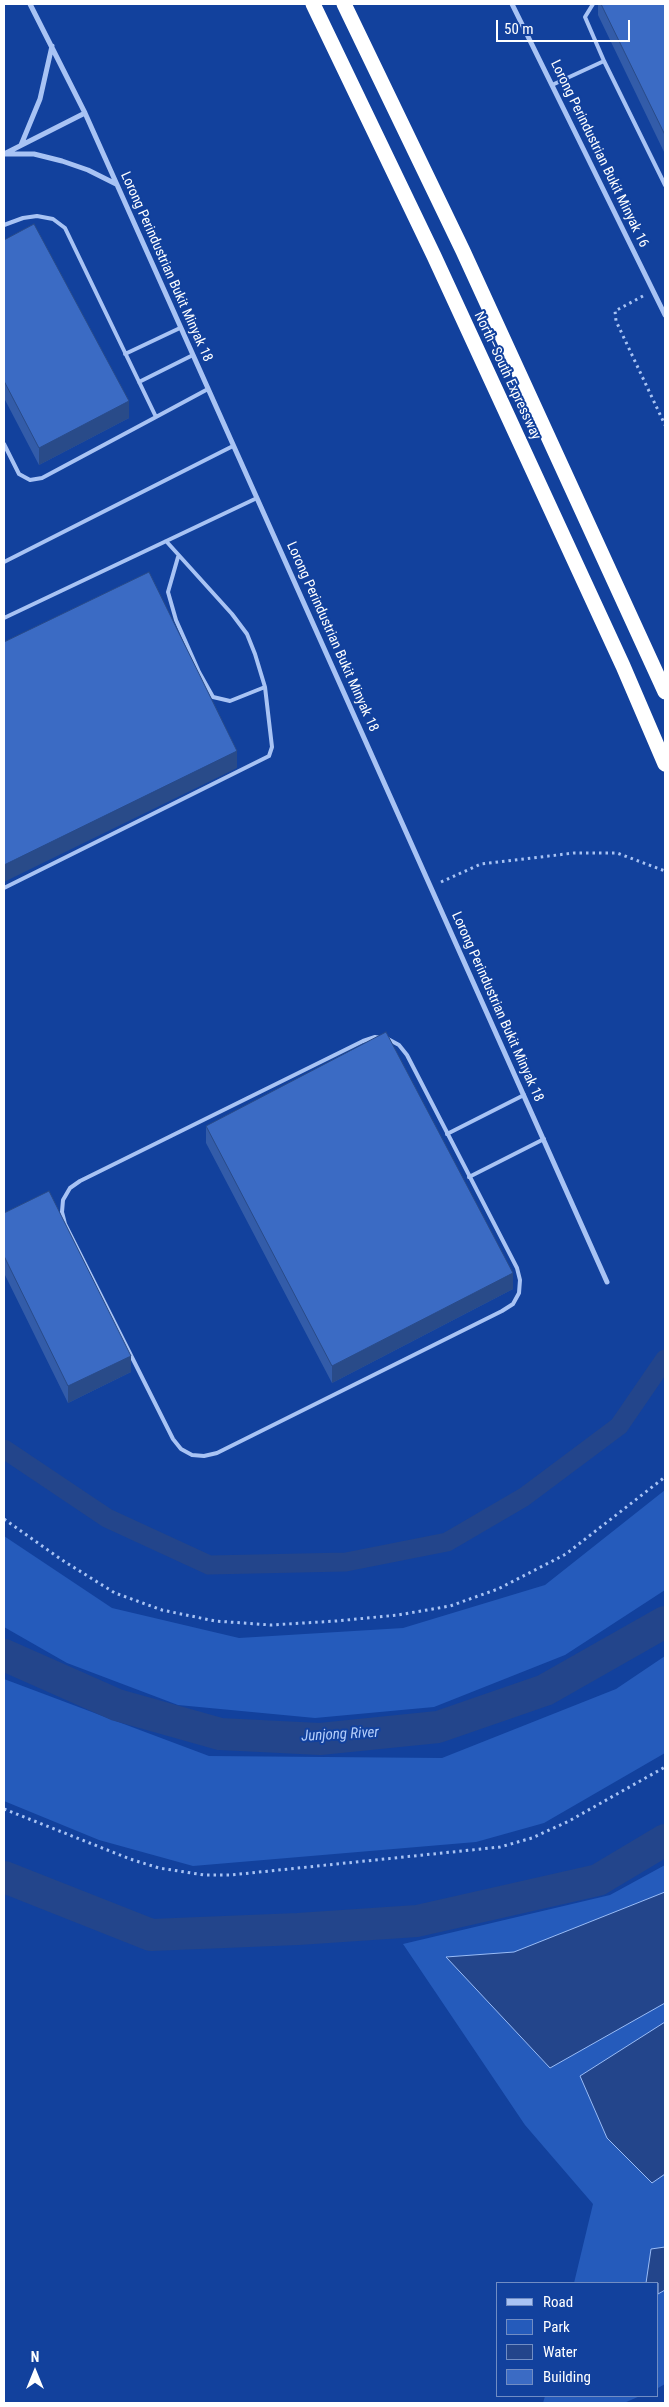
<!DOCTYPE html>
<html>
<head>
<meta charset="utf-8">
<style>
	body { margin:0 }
	#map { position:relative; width:669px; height:2407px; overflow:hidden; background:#12419d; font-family:"Roboto Condensed",sans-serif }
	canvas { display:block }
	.frame { position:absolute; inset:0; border:5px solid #fff; pointer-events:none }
	.legend { position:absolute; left:496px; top:2282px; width:162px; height:115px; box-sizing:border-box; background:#12419d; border:1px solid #718dc4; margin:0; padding:6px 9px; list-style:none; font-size:15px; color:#fff }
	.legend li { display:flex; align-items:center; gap:10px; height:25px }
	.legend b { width:25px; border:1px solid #718dc4 }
	.north { position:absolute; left:10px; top:2347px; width:50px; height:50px; -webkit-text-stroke:4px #12419d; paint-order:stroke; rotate:0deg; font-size:14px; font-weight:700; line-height:20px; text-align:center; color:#fff }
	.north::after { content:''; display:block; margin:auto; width:18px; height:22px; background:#fff; clip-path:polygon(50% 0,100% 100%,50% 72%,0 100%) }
	.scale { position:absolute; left:496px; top:20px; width:134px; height:22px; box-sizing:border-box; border:2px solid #fff; border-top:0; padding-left:6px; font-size:15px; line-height:18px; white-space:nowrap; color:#fff; -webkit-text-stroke:4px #12419d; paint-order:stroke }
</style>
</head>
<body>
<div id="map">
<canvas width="669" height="2407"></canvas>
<div class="frame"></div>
<ul class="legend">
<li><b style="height:6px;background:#a8c3f4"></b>Road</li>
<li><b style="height:14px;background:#255bbb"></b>Park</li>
<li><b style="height:14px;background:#23458b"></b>Water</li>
<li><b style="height:14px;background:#3b6bc4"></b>Building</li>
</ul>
<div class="north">N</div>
<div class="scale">50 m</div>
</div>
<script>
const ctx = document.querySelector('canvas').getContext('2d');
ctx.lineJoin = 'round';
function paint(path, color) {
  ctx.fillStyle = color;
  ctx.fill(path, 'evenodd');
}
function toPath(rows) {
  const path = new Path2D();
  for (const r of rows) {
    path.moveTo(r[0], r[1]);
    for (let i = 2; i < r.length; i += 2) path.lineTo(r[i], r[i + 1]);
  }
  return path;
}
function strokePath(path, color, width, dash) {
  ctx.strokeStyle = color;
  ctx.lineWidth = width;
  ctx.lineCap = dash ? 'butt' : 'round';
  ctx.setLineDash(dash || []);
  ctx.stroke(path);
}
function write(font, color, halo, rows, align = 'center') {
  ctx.font = font + ' "Roboto Condensed",sans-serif';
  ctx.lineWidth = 4;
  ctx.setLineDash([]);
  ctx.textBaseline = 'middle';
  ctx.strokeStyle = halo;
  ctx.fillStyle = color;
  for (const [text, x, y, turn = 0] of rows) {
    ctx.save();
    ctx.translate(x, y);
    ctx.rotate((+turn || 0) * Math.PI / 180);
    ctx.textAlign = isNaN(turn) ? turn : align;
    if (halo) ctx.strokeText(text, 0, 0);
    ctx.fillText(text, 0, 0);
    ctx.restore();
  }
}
paint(toPath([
	[665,1490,665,1590,565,1655,434,1707,315,1718,178,1705,67,1663,4,1627,4,1536,112,1608,239,1638,403,1628,545,1585],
	[665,1656,665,1753,544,1823,476,1842,193,1866,99,1840,4,1801,4,1679,209,1756,442,1758,616,1689],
	[665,1865,665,2384,658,2388,658,2283,574,2283,593,2204,525,2125,403,1944,610,1895],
	[545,2396,640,2396,624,2403,543,2403]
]), '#255bbb');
const water = toPath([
	[665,1892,665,2003,550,2068,446,1957,514,1952,665,1892],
	[665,2022,665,2174,652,2183,607,2138,580,2076,665,2022],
	[665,2247,665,2290,658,2294,658,2283,646,2283,651,2249,665,2247]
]);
paint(water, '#23458b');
strokePath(water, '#99bcf7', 1);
strokePath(toPath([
	[4,1449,107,1518,209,1565,346,1562,447,1542,524,1497,619,1426,665,1359]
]), '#23458b', 19);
strokePath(toPath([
	[4,1655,117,1705,220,1734,320,1739,438,1727,545,1690,665,1622],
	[4,1877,151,1935,298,1929,417,1921,598,1880,665,1840]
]), '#23458b', 32);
strokePath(toPath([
	[643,296,615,311,616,321,665,425],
	[441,882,481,864,574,853,617,853,665,871],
	[4,1519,62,1560,115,1593,162,1610,215,1621,271,1625,336,1621,398,1615,450,1606,498,1589,566,1554,665,1477],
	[4,1809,130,1859,159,1868,204,1875,231,1875,500,1847,532,1838,569,1821,665,1767]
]), '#a8c3f4', 3, [2.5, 4]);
strokePath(toPath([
	[593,4,585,17,604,61,665,185],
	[552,85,604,61],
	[4,225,23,218,37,216,53,219,65,228,156,417,42,478,30,480,19,474,4,444],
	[125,354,180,328],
	[139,382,193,355],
	[156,417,208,389],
	[178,557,168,592,176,620,199,672,213,697,230,701,265,687],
	[4,562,233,446],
	[4,618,257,498],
	[4,888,269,756,272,747,265,687,255,654,247,634,232,614,166,541],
	[375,1037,388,1039,399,1045,407,1055,517,1268,520,1280,519,1293,513,1304,502,1311,217,1453,204,1456,192,1455,181,1449,173,1439,65,1224,62,1212,63,1200,70,1188,80,1181,363,1041,375,1037],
	[447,1134,524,1095],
	[469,1177,544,1139]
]), '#a8c3f4', 4);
strokePath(toPath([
	[30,4,85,113,607,1282],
	[512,4,665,315],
	[21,145,40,99,52,46],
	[6,153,85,113],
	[4,154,34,154,62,161,88,170,116,184]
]), '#a8c3f4', 5);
strokePath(toPath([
	[313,4,434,256,623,666,665,764],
	[344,4,463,251,665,692]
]), '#fff', 15);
paint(toPath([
	[598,4,665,4,665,154,598,15],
	[4,240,129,418,39,465,4,398],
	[206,1126,513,1289,332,1383,206,1143],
	[4,1213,131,1372,68,1403,4,1273]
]), '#335ca9');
paint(toPath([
	[129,401,129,418,39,465,39,448],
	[237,751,237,768,4,882,4,865],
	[513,1273,513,1289,332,1383,332,1366],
	[131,1356,131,1372,68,1403,68,1386]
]), '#294b89');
const building = toPath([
	[601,4,665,4,665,135,601,4],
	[34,224,129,401,39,448,4,381,4,240,34,224],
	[149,572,237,751,4,865,4,642,149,572],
	[386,1032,513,1273,332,1366,206,1126,386,1032],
	[49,1191,131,1356,68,1386,4,1256,4,1213,49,1191]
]);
paint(building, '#3b6bc4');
strokePath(building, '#294b89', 1);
write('14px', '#fff', '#12419d', [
	["Lorong Perindustrian Bukit Minyak 16",599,154,64],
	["Lorong Perindustrian Bukit Minyak 18",166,267,66],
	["North–South Expressway",507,376,65],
	["Lorong Perindustrian Bukit Minyak 18",332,637,66],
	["Lorong Perindustrian Bukit Minyak 18",497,1007,66]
]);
write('italic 15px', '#b4cefb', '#12419d', [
	["Junjong River",340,1735,-3]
]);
</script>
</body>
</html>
